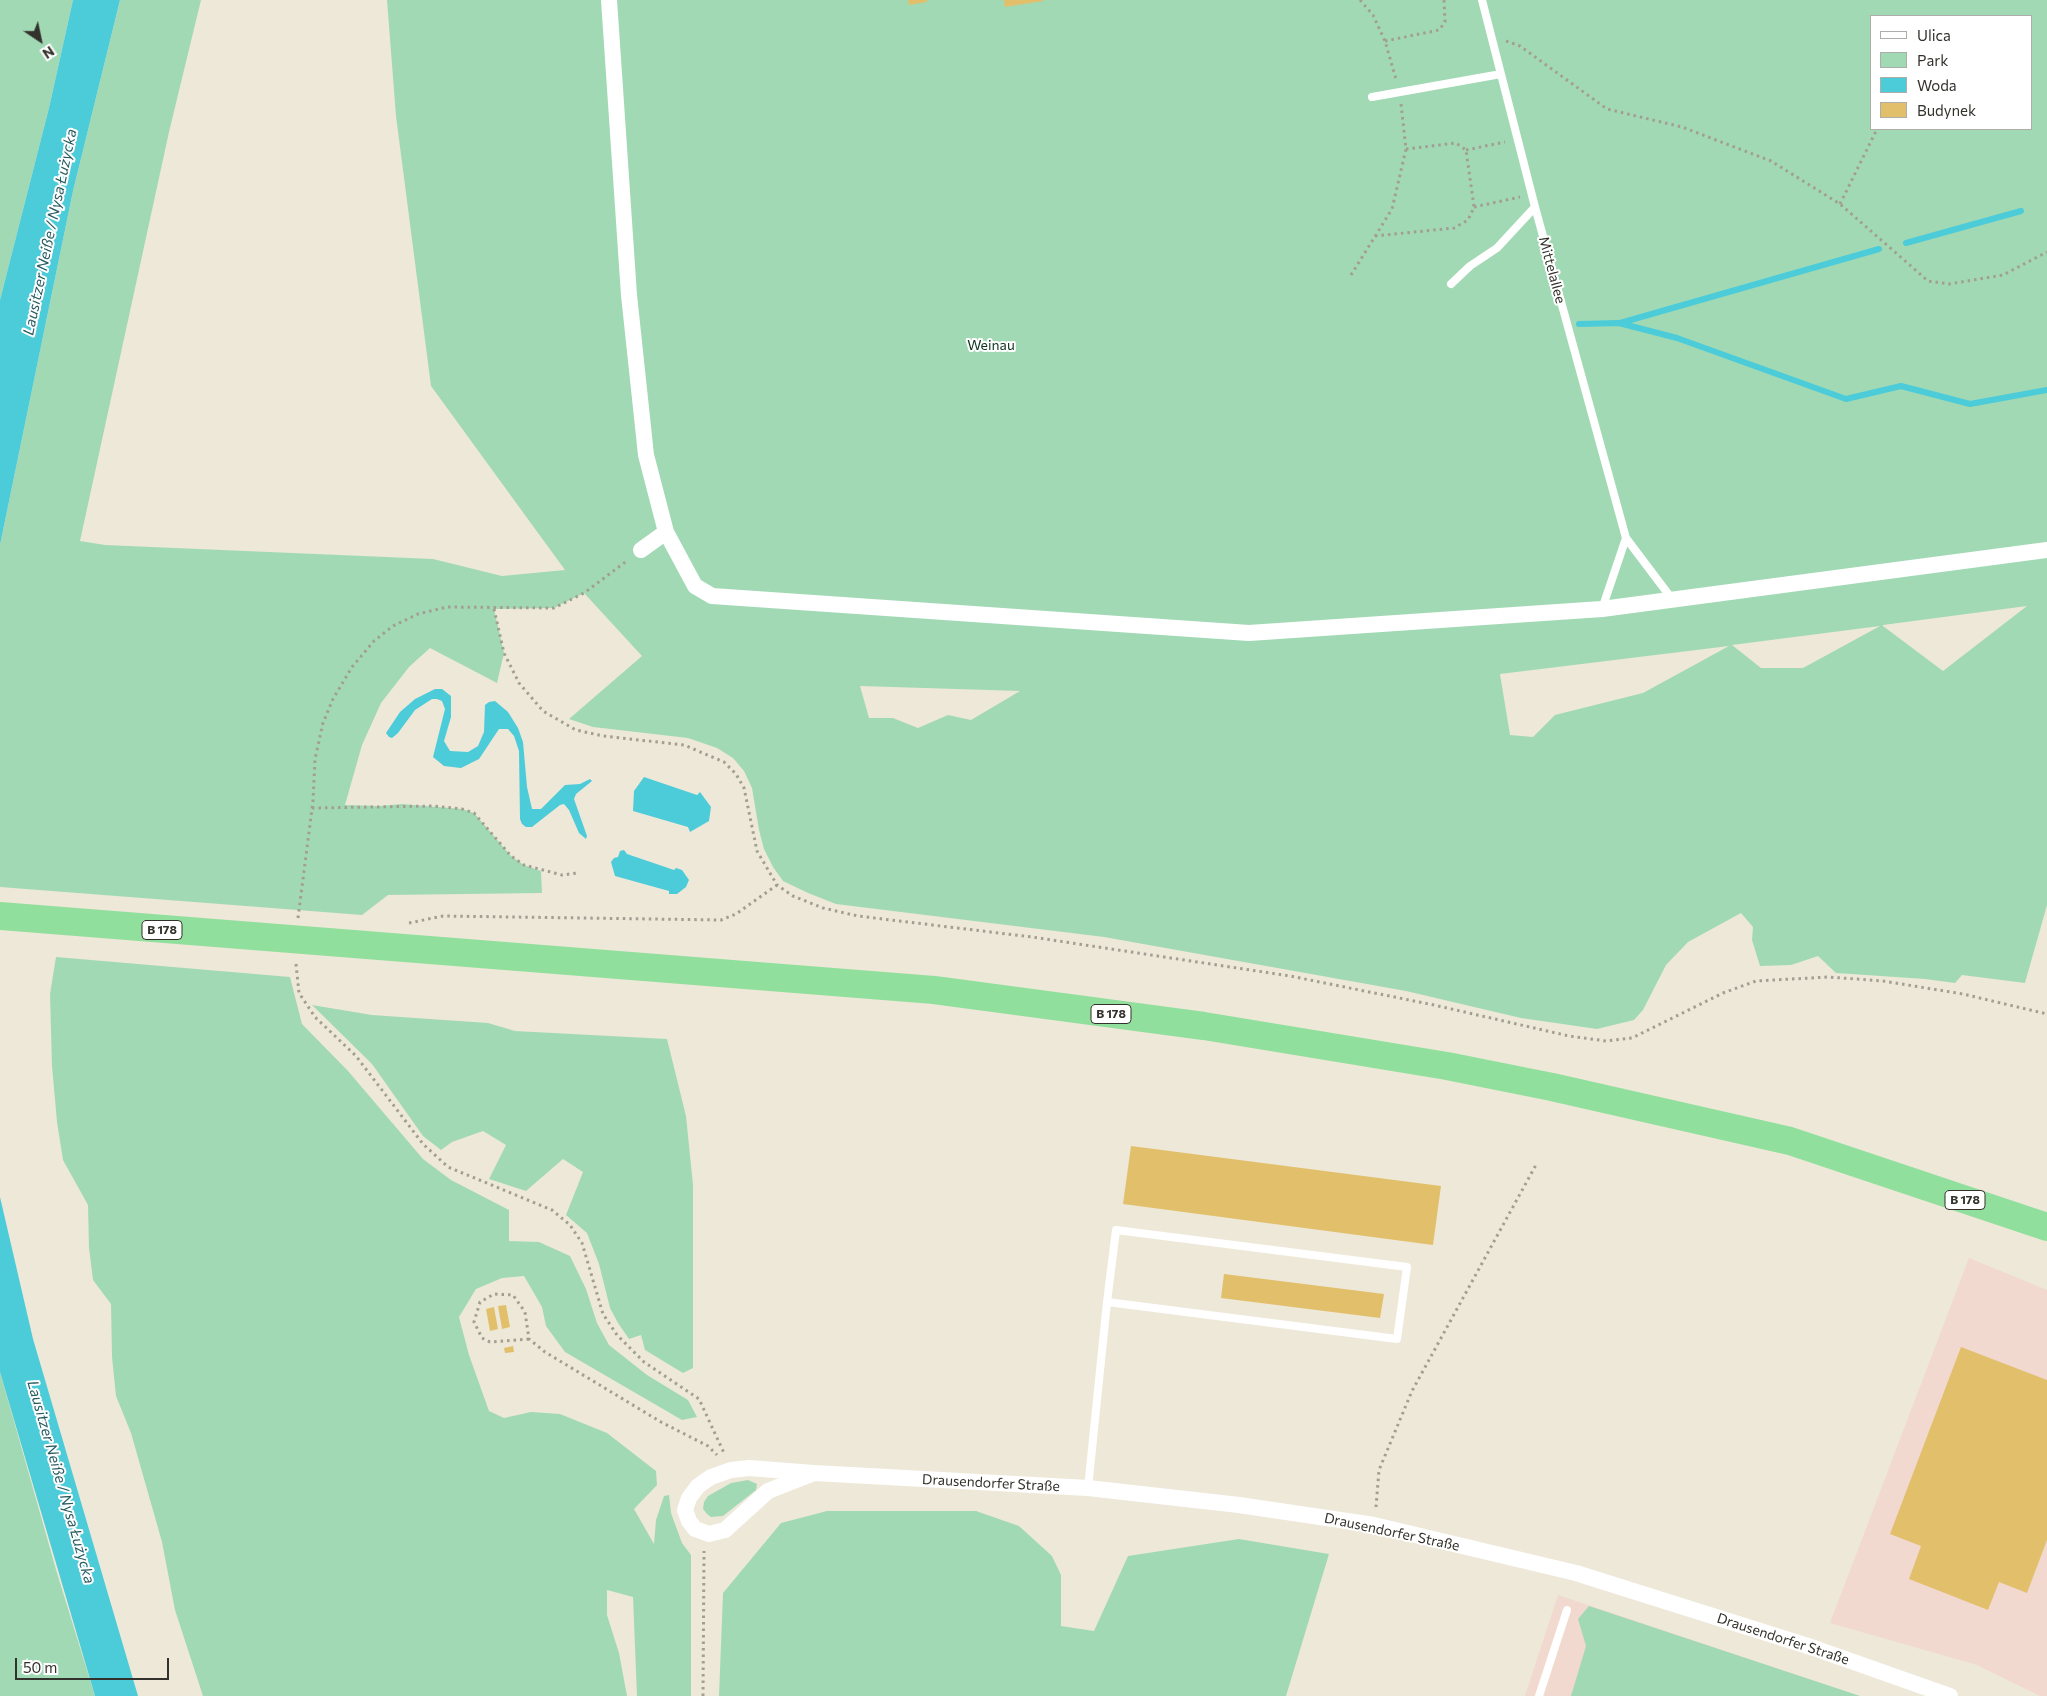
<!DOCTYPE html>
<html>
<head>
<meta charset="utf-8">
<style>
	body { margin:0 }
	#map { position:relative; width:2047px; height:1696px; overflow:hidden; background:#eee8d9; font-family:Commissioner,sans-serif }
	canvas { display:block }
	.legend { position:absolute; left:1870px; top:15px; width:162px; height:115px; box-sizing:border-box; background:#fff; border:1px solid #adadaa; margin:0; padding:6px 9px; list-style:none; font-size:15px; color:#33312b }
	.legend li { display:flex; align-items:center; gap:10px; height:25px }
	.legend b { width:25px; border:1px solid #adadaa }
	.north { position:absolute; left:15px; top:15px; width:50px; height:50px; -webkit-text-stroke:4px #fff; paint-order:stroke; rotate:146deg; font-size:14px; font-weight:700; line-height:20px; text-align:center; color:#33312b }
	.north::after { content:''; display:block; margin:auto; width:18px; height:22px; background:#33312b; clip-path:polygon(50% 0,100% 100%,50% 72%,0 100%) }
	.scale { position:absolute; left:15px; top:1658px; width:154px; height:22px; box-sizing:border-box; border:2px solid #33312b; border-top:0; padding-left:6px; font-size:15px; line-height:18px; white-space:nowrap; color:#33312b; -webkit-text-stroke:4px #fff; paint-order:stroke }
</style>
</head>
<body>
<div id="map">
<canvas width="2047" height="1696"></canvas>
<ul class="legend">
<li><b style="height:6px;background:#fff"></b>Ulica</li>
<li><b style="height:14px;background:#a2d9b5"></b>Park</li>
<li><b style="height:14px;background:#4ccbd8"></b>Woda</li>
<li><b style="height:14px;background:#e2c06b"></b>Budynek</li>
</ul>
<div class="north">N</div>
<div class="scale">50 m</div>
</div>
<script>
const ctx = document.querySelector('canvas').getContext('2d');
ctx.lineJoin = 'round';
function paint(path, color) {
  ctx.fillStyle = color;
  ctx.fill(path, 'evenodd');
}
function toPath(rows) {
  const path = new Path2D();
  for (const r of rows) {
    path.moveTo(r[0], r[1]);
    for (let i = 2; i < r.length; i += 2) path.lineTo(r[i], r[i + 1]);
  }
  return path;
}
function strokePath(path, color, width, dash) {
  ctx.strokeStyle = color;
  ctx.lineWidth = width;
  ctx.lineCap = dash ? 'butt' : 'round';
  ctx.setLineDash(dash || []);
  ctx.stroke(path);
}
function write(font, color, halo, rows, align = 'center') {
  ctx.font = font + ' Commissioner,sans-serif';
  ctx.lineWidth = 4;
  ctx.setLineDash([]);
  ctx.textBaseline = 'middle';
  ctx.strokeStyle = halo;
  ctx.fillStyle = color;
  for (const [text, x, y, turn = 0] of rows) {
    ctx.save();
    ctx.translate(x, y);
    ctx.rotate((+turn || 0) * Math.PI / 180);
    ctx.textAlign = isNaN(turn) ? turn : align;
    if (halo) ctx.strokeText(text, 0, 0);
    ctx.fillText(text, 0, 0);
    ctx.restore();
  }
}
paint(toPath([
	[1969,1258,2047,1290,2047,1696,2040,1696,1977,1665,1830,1623],
	[1558,1595,1860,1696,1525,1696]
]), '#f1d9cf');
paint(toPath([
	[0,0,73,0,49,108,0,300],
	[120,0,201,0,169,132,80,541,105,545,433,559,502,576,565,570,431,386,396,116,387,0,2047,0,2047,905,2025,983,1962,975,1955,983,1925,979,1836,973,1818,956,1791,965,1760,966,1752,940,1753,927,1741,913,1688,942,1666,965,1643,1010,1634,1020,1597,1029,1521,1018,1406,991,1104,937,836,904,808,893,783,881,773,867,764,849,759,830,752,788,744,771,733,758,717,748,688,738,593,727,569,719,642,656,584,593,554,608,494,609,504,653,497,683,430,648,409,667,381,703,362,745,345,805,380,806,402,804,462,809,474,813,511,856,524,865,541,871,542,893,388,895,362,915,0,887,0,545,73,191],
	[1871,16,2031,16,2031,129,1871,129],
	[2027,606,1943,671,1883,626,1883,625],
	[1880,626,1803,668,1761,668,1732,645],
	[1729,646,1643,693,1555,715,1533,737,1510,735,1500,674],
	[860,686,1020,691,971,720,948,715,918,728,893,718,869,718],
	[56,957,290,977,302,1024,348,1071,423,1159,451,1180,509,1210,509,1241,539,1242,570,1256,586,1289,597,1323,609,1345,647,1375,688,1400,697,1417,682,1420,565,1352,546,1326,542,1307,524,1276,502,1278,476,1289,459,1317,469,1355,489,1411,504,1418,531,1412,560,1414,607,1433,656,1471,657,1485,634,1509,654,1544,656,1520,664,1496,669,1495,671,1513,682,1543,691,1555,691,1696,637,1696,633,1597,607,1590,607,1615,619,1653,627,1696,203,1696,175,1610,162,1542,131,1433,116,1396,112,1357,111,1304,93,1280,89,1248,88,1205,63,1160,57,1122,52,1066,50,994],
	[312,1005,372,1015,488,1023,515,1031,667,1039,686,1116,693,1185,693,1368,683,1373,645,1350,641,1335,629,1339,618,1323,610,1308,599,1264,587,1233,566,1215,583,1172,563,1159,526,1191,489,1179,506,1145,483,1131,452,1142,441,1150,423,1136,372,1064],
	[0,1372,57,1573,95,1696,0,1696],
	[748,1480,757,1484,756,1490,723,1516,711,1517,707,1514,703,1509,704,1502,708,1496,731,1483],
	[827,1511,976,1511,1019,1526,1052,1556,1061,1575,1061,1626,1094,1631,1128,1556,1239,1539,1329,1554,1286,1696,719,1696,723,1593,781,1523],
	[1589,1606,1860,1696,1571,1696,1586,1646,1578,1619]
]), '#a2d9b5');
paint(toPath([
	[73,0,120,0,73,191,0,545,0,300,49,108],
	[435,689,442,689,451,696,451,717,444,741,450,751,468,752,478,746,484,732,485,705,489,702,495,701,508,712,518,728,523,742,527,787,532,809,541,809,565,785,580,784,590,779,592,781,576,794,574,799,587,836,586,839,579,833,569,810,564,804,560,805,532,827,526,827,522,824,520,819,519,751,514,736,508,729,499,729,479,759,461,768,444,766,433,757,445,709,442,701,437,699,432,699,415,710,398,733,392,738,389,737,386,733,400,712,415,699],
	[644,777,697,795,700,792,711,807,709,821,690,832,688,827,633,811,634,791],
	[624,850,627,854,674,870,676,868,682,870,689,880,686,887,677,894,669,894,669,891,615,876,611,862,614,858,618,857,620,851],
	[0,1197,33,1339,138,1696,95,1696,0,1372]
]), '#4ccbd8');
strokePath(toPath([
	[1906,243,2021,211],
	[1620,323,1879,249],
	[1579,324,1619,323,1677,338,1846,399,1901,386,1970,404,2047,390]
]), '#4ccbd8', 6);
paint(toPath([
	[908,0,927,0,927,2,909,5],
	[1004,0,1043,0,1043,1,1005,7],
	[1131,1146,1441,1186,1433,1245,1123,1204],
	[1224,1274,1384,1294,1380,1318,1221,1298],
	[506,1305,510,1327,502,1329,498,1306],
	[494,1307,498,1329,490,1331,486,1309],
	[513,1346,514,1352,505,1353,504,1348],
	[1961,1347,2047,1380,2047,1540,2027,1593,1999,1582,1988,1610,1909,1579,1921,1546,1890,1534]
]), '#e2c06b');
strokePath(toPath([
	[1360,0,1373,15,1385,41,1396,79],
	[1385,41,1439,30,1445,22,1444,0],
	[1506,41,1520,46,1607,109,1682,127,1771,161,1840,204,1928,281,1949,284,2003,275,2047,252],
	[1466,150,1505,142],
	[1840,204,1877,129],
	[1474,207,1520,197],
	[1375,236,1454,228,1468,220,1474,207,1466,150,1456,143,1406,149],
	[1351,275,1392,209,1406,149,1401,104],
	[494,609,504,653,519,683,543,711,576,730,603,736,684,745,724,762,736,774,744,788,757,851,777,885,793,896,823,908,858,916,1032,937,1290,976,1434,1005,1569,1036,1606,1041,1632,1038,1723,993,1756,981,1828,977,1883,981,1963,994,2047,1014],
	[312,808,433,806,462,809,474,813,511,856,524,865,562,875,578,873],
	[298,918,313,801,315,759,323,723,333,699,352,667,374,641,393,626,418,614,447,607,554,608,584,593,628,560],
	[409,923,443,916,721,920,736,914,777,885],
	[296,964,299,993,315,1017,356,1056,423,1144,448,1167,552,1210,570,1225,582,1243,603,1314,617,1335,644,1362,699,1399,724,1453],
	[529,1339,490,1342,482,1338,474,1322,480,1302,494,1294,513,1295,525,1312,529,1339,545,1352,661,1422,708,1446,717,1455],
	[1376,1507,1379,1470,1412,1391,1537,1163],
	[703,1696,704,1551]
]), '#a29e92', 3, [2.5, 4]);
strokePath(toPath([
	[1482,0,1535,207,1626,538,1672,599],
	[1372,97,1501,74],
	[1451,284,1470,266,1497,248,1535,207],
	[1602,609,1626,538],
	[1116,1230,1407,1267,1397,1339,1107,1302,1116,1230],
	[1088,1488,1107,1302],
	[1539,1696,1567,1610]
]), '#fff', 8);
strokePath(toPath([
	[609,0,629,295,646,455,666,532,695,586,712,596,1249,633,1602,609,2047,550],
	[641,550,666,532],
	[749,1468,814,1473,768,1491,725,1530,709,1534,695,1529,689,1521,685,1510,689,1498,698,1486,711,1477,731,1470,749,1468],
	[814,1473,1088,1488,1239,1505,1374,1525,1576,1573,1814,1648,1950,1696]
]), '#fff', 16);
strokePath(toPath([
	[0,916,934,990,1204,1026,1447,1066,1552,1087,1790,1141,2047,1227]
]), '#91df9c', 28);
for (const [x, y, w] of [
	[162,930,40],
	[1111,1014,40],
	[1965,1200,40]
]) {
  const box = new Path2D();
  box.roundRect(x - w / 2, y - 9.5, w, 19, 4);
  ctx.fillStyle = '#fff';
  ctx.fill(box);
  strokePath(box, '#33312b', 1);
}
write('bold 12px', '#33312b', null, [
	["B 178",162,930],
	["B 178",1111,1014],
	["B 178",1965,1200]
]);
write('14px', '#33312b', '#fff', [
	["Mittelallee",1552,270,75],
	["Drausendorfer Straße",991,1483,3],
	["Drausendorfer Straße",1392,1532,12],
	["Drausendorfer Straße",1783,1639,18]
]);
write('14px', '#0e331e', '#fff', [
	["Weinau",991,345]
]);
write('italic 15px', '#275c62', '#fff', [
	["Lausitzer Neiße / Nysa Łużycka",50,232,-78],
	["Lausitzer Neiße / Nysa Łużycka",61,1482,74]
]);
</script>
</body>
</html>
